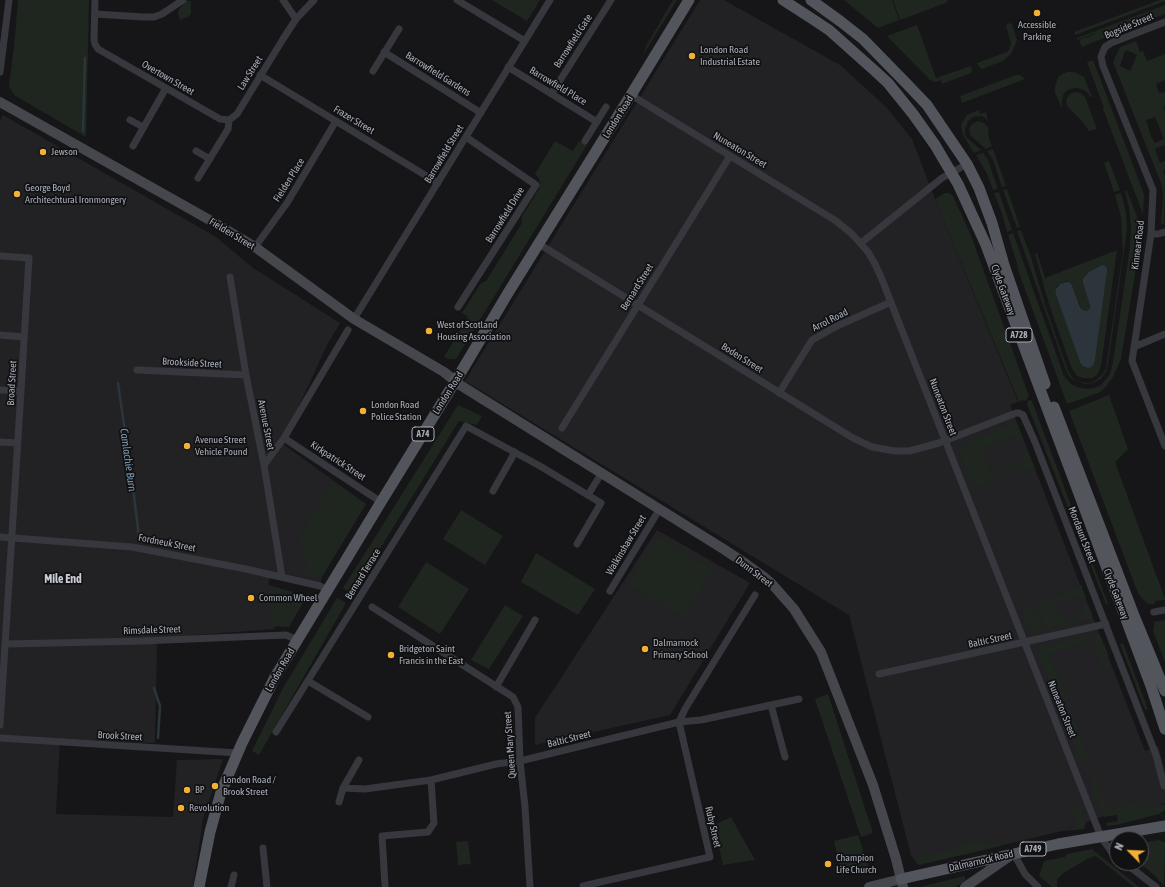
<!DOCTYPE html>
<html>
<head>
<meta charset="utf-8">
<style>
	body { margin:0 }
	#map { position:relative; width:1165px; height:887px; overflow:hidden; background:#161618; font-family:"Asap Condensed",sans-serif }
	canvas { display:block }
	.north { position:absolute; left:1109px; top:831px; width:40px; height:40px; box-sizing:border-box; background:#111113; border:1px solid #4d4f55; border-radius:50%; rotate:294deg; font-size:11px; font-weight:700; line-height:16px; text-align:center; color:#a8adb8 }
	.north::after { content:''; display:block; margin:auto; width:14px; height:18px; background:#f2b134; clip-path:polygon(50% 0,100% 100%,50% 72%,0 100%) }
</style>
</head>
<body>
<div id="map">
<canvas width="1165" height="887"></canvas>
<div class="north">N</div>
</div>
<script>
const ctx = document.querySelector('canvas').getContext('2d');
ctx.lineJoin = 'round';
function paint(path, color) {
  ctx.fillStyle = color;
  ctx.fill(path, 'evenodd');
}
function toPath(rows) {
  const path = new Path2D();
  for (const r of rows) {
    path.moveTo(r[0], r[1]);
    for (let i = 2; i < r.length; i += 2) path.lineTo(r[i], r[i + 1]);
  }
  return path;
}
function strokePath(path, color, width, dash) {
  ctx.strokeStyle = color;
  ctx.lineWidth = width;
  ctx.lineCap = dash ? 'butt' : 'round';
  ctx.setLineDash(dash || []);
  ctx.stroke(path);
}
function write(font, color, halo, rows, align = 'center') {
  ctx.font = font + ' "Asap Condensed",sans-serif';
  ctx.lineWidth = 3.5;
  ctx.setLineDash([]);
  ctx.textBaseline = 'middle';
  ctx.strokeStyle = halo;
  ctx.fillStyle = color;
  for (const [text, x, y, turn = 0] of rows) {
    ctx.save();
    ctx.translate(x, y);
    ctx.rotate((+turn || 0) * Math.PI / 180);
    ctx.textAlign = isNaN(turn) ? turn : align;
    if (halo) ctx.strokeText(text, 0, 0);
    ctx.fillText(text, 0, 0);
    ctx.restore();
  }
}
paint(toPath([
	[700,0,724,0,840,65,886,107,912,139,935,199,1018,402,1010,405,1145,751,1158,746,1165,771,1165,803,1156,807,1104,816,1062,831,918,865,911,855,849,615,465,381],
	[3,115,216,237,253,268,340,323,328,343,284,438,280,442,366,504,322,576,320,586,271,575,268,585,275,629,157,638,155,743,60,739,56,814,173,817,177,760,223,759,203,819,193,887,0,887,0,121],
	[657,530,750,583,670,715,535,745,535,718]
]), '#222225');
paint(toPath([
	[18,0,89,0,86,137,14,95,9,86,14,47],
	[492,0,540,0,527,21],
	[673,0,677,0,643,55,646,46],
	[844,0,892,0,899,20,878,28],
	[893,0,947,0,948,2,900,20],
	[1160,0,1165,0,1165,1,1075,35,1074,32],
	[187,1,191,1,191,14,188,17,180,20,178,14,179,9],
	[1165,5,1165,14,1094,42,1082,47,1079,40,1095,34,1095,33,1077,40,1077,38],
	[1008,23,1012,24,1017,40,1011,54,1003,61,982,69,980,68,977,63,1007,52,1009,50,1011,43,1006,26],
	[917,25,936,78,971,66,972,70,971,73,942,84,941,80,935,82,930,80,887,36],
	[1136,41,1140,52,1143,51,1147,61,1165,54,1165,80,1156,84,1159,93,1165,92,1165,106,1163,107,1165,111,1165,148,1164,145,1155,149,1160,163,1165,161,1165,169,1163,170,1165,176,1164,225,1161,223,1163,197,1162,186,1113,62,1120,47],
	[1127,50,1137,55,1130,71,1120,66,1124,53],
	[1155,117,1164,139,1155,143,1151,136,1146,120],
	[1093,60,1144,194,1143,214,1103,109,1104,108,1087,62],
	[1067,72,1075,72,1084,77,1092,97,1090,97,1088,93,1082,89,1076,88,1070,89,1066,91,1063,95,1062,102,1062,108,1055,93,1055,87,1058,77,1062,74],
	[1016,75,1020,75,1025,79,962,103,960,96],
	[1076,92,1080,93,1085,97,1097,129,1089,131,1081,120,1067,106,1066,100,1068,96,1072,93],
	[979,110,980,114,986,112,988,120,982,116,973,117,968,121,965,130,965,135,968,139,981,150,974,153,963,135,961,126,962,123,966,116,971,113],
	[978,121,984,123,988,127,989,138,992,146,986,149,970,135,969,130,971,125,974,123],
	[555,141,573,151,579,141,587,145,456,359,449,359,444,357,468,317,462,313,481,283,486,281,522,223,521,218,539,189,540,183,539,178,535,174],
	[993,149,1006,186,1004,186,1002,187,993,160,987,151],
	[983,153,988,160,998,189,993,190,988,176,976,155],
	[1109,161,1120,190,1114,192,1104,163],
	[1007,189,1020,227,1017,228,1003,190],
	[1125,191,1127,191,1142,229,1138,256,1121,359,1112,379,1103,390,1098,393,1067,404,1018,270,1017,263,1008,235,1013,233,1064,376,1071,384,1077,387,1086,389,1094,388,1101,385,1107,378,1110,374,1113,362,1130,247,1131,229,1129,207],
	[999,192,1012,230,1007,232,1002,214,994,193],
	[945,193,949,193,953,196,970,233,1029,396,1026,401,1023,400,1019,402,935,199],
	[1121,193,1126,213,1127,229,1108,364,1106,372,1101,379,1093,383,1084,384,1074,380,1069,376,1066,370,1017,231,1021,230,1031,257,1045,305,1068,371,1073,378,1077,381,1085,383,1093,382,1102,375,1106,368,1107,361,1123,251,1121,217,1115,195],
	[1117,250,1101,366,1097,375,1092,378,1082,378,1076,375,1072,369,1049,304,1035,254,1037,253,1045,278],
	[1100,266,1107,268,1107,272,1095,360,1080,361,1056,295,1055,290,1058,285,1067,281,1072,285,1081,308,1085,311,1087,311,1090,308,1090,306,1083,283,1083,278,1085,275],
	[1109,395,1128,449,1115,462,1165,599,1165,600,1155,601,1155,604,1150,604,1147,603,1141,597,1138,593,1069,411],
	[1030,400,1032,401,1108,604,1106,604,1027,404,1028,401],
	[458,405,482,416,477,425,459,421,352,594,343,588],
	[1015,424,1019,428,1024,440,1022,443,1018,445,1014,435,981,448,991,474,1024,461,1020,452,1025,450,1028,451,1034,466,1028,469,1030,473,1036,471,1036,474,1030,476,1027,470,1025,471,1023,470,1021,465,992,476,993,480,978,486,973,486,960,455,959,452,961,446,965,443,1011,425],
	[332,483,366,504,322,577,305,574,307,562,299,538],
	[461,510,503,536,485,565,443,539],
	[657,537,712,570,684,617,629,585],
	[536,553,595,589,578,615,521,582],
	[426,562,469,589,440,634,398,607],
	[268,585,307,596,289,627,270,626],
	[1081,585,1082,585,1082,588,1086,597,1079,600,1077,595,1055,604,1063,622,1084,614,1082,607,1088,604,1092,615,1090,619,1046,629,1037,604,1075,590,1074,587],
	[337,598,346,603,259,755,252,751,283,688],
	[505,605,523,616,489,669,471,660],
	[1034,605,1037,612,1033,613,1034,615,1037,614,1043,630,1030,632,1023,614,1026,613,1025,609],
	[1165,620,1165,662,1153,631,1154,628,1154,622],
	[1093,635,1097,635,1101,637,1108,654,1108,661,1104,665,1100,667,1099,665,1101,665,1101,663,1091,638,1049,655,1058,680,1059,681,1062,680,1064,686,1059,688,1060,692,1066,689,1069,698,1064,701,1060,699,1055,695,1054,692,1038,653,1038,650,1042,647],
	[1123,643,1146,704,1148,709,1145,710,1120,644],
	[828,694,873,833,861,837,815,699],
	[1071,711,1089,760,1091,761,1094,760,1094,761,1087,763,1080,759,1065,721,1067,714],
	[1099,773,1100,776,1097,777,1096,780,1109,810,1113,810,1133,802,1134,806,1156,807,1165,804,1165,810,1159,814,1116,825,1107,826,1106,823,1118,821,1117,815,1104,817,1091,787,1092,781,1093,777],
	[1069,806,1075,806,1081,809,1086,823,1084,829,1062,831,1062,830,1075,827,1077,824,1073,809,1069,808],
	[731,817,755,860,723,865,714,825],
	[858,835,869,868,842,875,834,841],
	[1158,840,1162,841,1165,843,1164,886,1156,877,1140,863,1141,863,1141,843],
	[468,841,471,864,458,865,456,842],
	[979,841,980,844,983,845,1000,842,1001,846,919,865,918,858,959,848,961,847,960,845],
	[1092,849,1093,850,1139,887,1134,887,1097,857,1095,856,1087,859,1062,874,1057,880,1057,887,1052,887,1039,876,1044,861,1065,857,1067,854],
	[964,876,966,880,956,887,920,887]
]), '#1e261f');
paint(toPath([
	[1104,265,1107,268,1107,272,1095,360,1093,366,1088,368,1083,366,1080,362,1056,295,1055,290,1060,284,1066,282,1069,282,1072,285,1080,307,1083,310,1087,311,1090,308,1090,306,1083,283,1083,278,1089,272,1100,266]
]), '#2c353c');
strokePath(toPath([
	[83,131,85,58],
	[118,383,133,488,139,537],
	[154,688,160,706,158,738]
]), '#2c353c', 2.5);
strokePath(toPath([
	[95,0,94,40,95,44,98,49,220,119,229,120],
	[283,0,296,19],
	[457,0,525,41],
	[95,14,143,17,154,17,162,14,183,0],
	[1165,22,1111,43,1105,47,1102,54,1101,57,1103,66,1153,190,1151,234,1132,361,1165,446],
	[384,52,481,113],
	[508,67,597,122],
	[373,71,399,29],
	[0,72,9,0],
	[260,75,438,183],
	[552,93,611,0],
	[631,95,836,221,852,234,868,252,875,264,881,277,1101,837,1113,854,1117,856],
	[130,120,143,127],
	[585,141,606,107],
	[133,146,166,88],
	[196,151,210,159],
	[198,178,228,129,229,120,237,114,283,39,296,19,314,0],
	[1151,234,1158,234,1165,232],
	[861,243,942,178,967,164],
	[539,244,853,438,872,447,895,451,909,451,917,449,939,443,1016,413,1019,413,1023,415,1035,442,1139,711,1156,755,1164,786],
	[255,247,287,203,336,121],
	[0,256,29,258,21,391,0,725],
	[230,277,246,375,264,465,282,577],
	[458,307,536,185,466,137],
	[354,319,550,0],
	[0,335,24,337],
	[1134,347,1165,334],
	[137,370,246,375],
	[0,390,21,391],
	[779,393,812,340,837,326,891,302],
	[562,428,730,156],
	[284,438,381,502],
	[0,442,18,443],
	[264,465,284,438,348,330],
	[493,491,515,452],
	[588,495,601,474],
	[0,537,132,547,246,569,320,586,327,590],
	[610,591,659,510],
	[372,607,513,697,518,707,520,761,525,807,530,887],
	[1154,612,1165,610],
	[6,644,142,641,286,635,297,640],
	[879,674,1106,624],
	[308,681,368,717],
	[496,687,535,620],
	[771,705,785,757],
	[276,732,466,426,540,466,601,503,577,544],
	[0,738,238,753],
	[343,788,365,789,431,780,496,764,520,761,679,722,701,720,799,699],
	[339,802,343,788,359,760],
	[263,848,267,887],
	[1014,854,1025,874,1038,887],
	[1125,863,1156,887],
	[385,885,382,836,428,832,434,823,431,780],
	[583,886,710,857,679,722,685,709,755,595],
	[231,887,234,875]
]), '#37383d', 7);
strokePath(toPath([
	[0,102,215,223,255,247,354,319,444,372,460,385,725,550,746,564,764,577,772,584,794,609,821,652,873,785,896,859,903,887],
	[869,887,901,879],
	[965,887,1010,856]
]), '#45474d', 10);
strokePath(toPath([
	[783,0,814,20,829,30,875,71,888,83,913,114,935,145,958,184,986,245,1151,686,1165,729],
	[811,0,840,21,863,39,906,83,927,105,967,164,979,188,992,223,1004,265,1045,384],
	[1054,407,1133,613,1165,691],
	[901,879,1058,844,1165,826],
	[199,887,210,832,221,792,242,743,275,677,381,502,464,367,508,293,631,95,689,0]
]), '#53555c', 11);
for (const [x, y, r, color] of [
	[1037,13,4,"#f2b134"],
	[692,56,4,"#f2b134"],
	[43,152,4,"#f2b134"],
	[17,194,4,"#f2b134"],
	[429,331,4,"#f2b134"],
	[363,411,4,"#f2b134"],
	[187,446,4,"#f2b134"],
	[251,598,4,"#f2b134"],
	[645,649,4,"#f2b134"],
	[391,655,4,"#f2b134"],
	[215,786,4,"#f2b134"],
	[187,790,4,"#f2b134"],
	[181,808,4,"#f2b134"],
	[828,864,4,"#f2b134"]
]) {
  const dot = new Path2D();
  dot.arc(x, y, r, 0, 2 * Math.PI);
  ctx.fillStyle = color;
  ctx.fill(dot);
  strokePath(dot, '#111113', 1.5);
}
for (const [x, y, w] of [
	[1019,335,26],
	[423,434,22],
	[1033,849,26]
]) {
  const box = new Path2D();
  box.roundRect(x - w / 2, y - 7, w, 14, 3);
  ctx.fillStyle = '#111113';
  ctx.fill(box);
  strokePath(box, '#a8adb8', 1);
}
write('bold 9px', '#a8adb8', null, [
	["A728",1019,335],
	["A74",423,434],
	["A749",1033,849]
]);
write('10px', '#a8adb8', '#111113', [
	["Accessible",1037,25,"center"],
	["Parking",1037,37,"center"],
	["London Road",700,50],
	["Industrial Estate",700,62],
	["Jewson",51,152],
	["George Boyd",25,188],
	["Architechtural Ironmongery",25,200],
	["West of Scotland",437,325],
	["Housing Association",437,337],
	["London Road",371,405],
	["Police Station",371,417],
	["Avenue Street",195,440],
	["Vehicle Pound",195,452],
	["Common Wheel",259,598],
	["Dalmarnock",653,643],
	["Primary School",653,655],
	["Bridgeton Saint",399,649],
	["Francis in the East",399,661],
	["London Road /",223,780],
	["Brook Street",223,792],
	["BP",195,790],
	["Revolution",189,808],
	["Champion",836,858],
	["Life Church",836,870]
], 'left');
write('10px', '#a8adb8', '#111113', [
	["Bogside Street",1129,26,-23],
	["Barrowfield Gate",573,41,-57],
	["Law Street",250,73,-58],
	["Barrowfield Gardens",438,74,32],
	["Overtown Street",168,78,30],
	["Barrowfield Place",558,86,31],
	["London Road",618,117,-58],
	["Frazer Street",354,120,31],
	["Nuneaton Street",740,150,31],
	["Barrowfield Street",444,154,-59],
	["Fielden Place",289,180,-58],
	["Barrowfield Drive",505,215,-58],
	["Fielden Street",232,234,31],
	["Kinnear Road",1138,245,-83],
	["Bernard Street",637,287,-58],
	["Clyde Gateway",1003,290,70],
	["Arrol Road",830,320,-27],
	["Boden Street",742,358,32],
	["Brookside Street",192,363,3],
	["Broad Street",12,383,-87],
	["London Road",448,393,-58],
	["Nuneaton Street",943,407,69],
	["Avenue Street",266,425,79],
	["Kirkpatrick Street",338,461,33],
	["Mordaunt Street",1082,535,69],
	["Fordneuk Street",167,543,11],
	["Walkinshaw Street",626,545,-59],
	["Dunn Street",754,572,37],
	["Bernard Terrace",363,574,-58],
	["Clyde Gateway",1116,594,69],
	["Rimsdale Street",152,630,-2],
	["Baltic Street",990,640,-12],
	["London Road",280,670,-60],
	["Nuneaton Street",1062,709,68],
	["Brook Street",120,736,3],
	["Baltic Street",569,739,-14],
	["Queen Mary Street",510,745,-94],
	["Ruby Street",713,827,77],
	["Dalmarnock Road",981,861,-13]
]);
write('italic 11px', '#7f9bb3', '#111113', [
	["Camlachie Burn",128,460,82]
]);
write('bold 12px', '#c9ccd4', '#111113', [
	["Mile End",63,579]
]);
</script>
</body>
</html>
